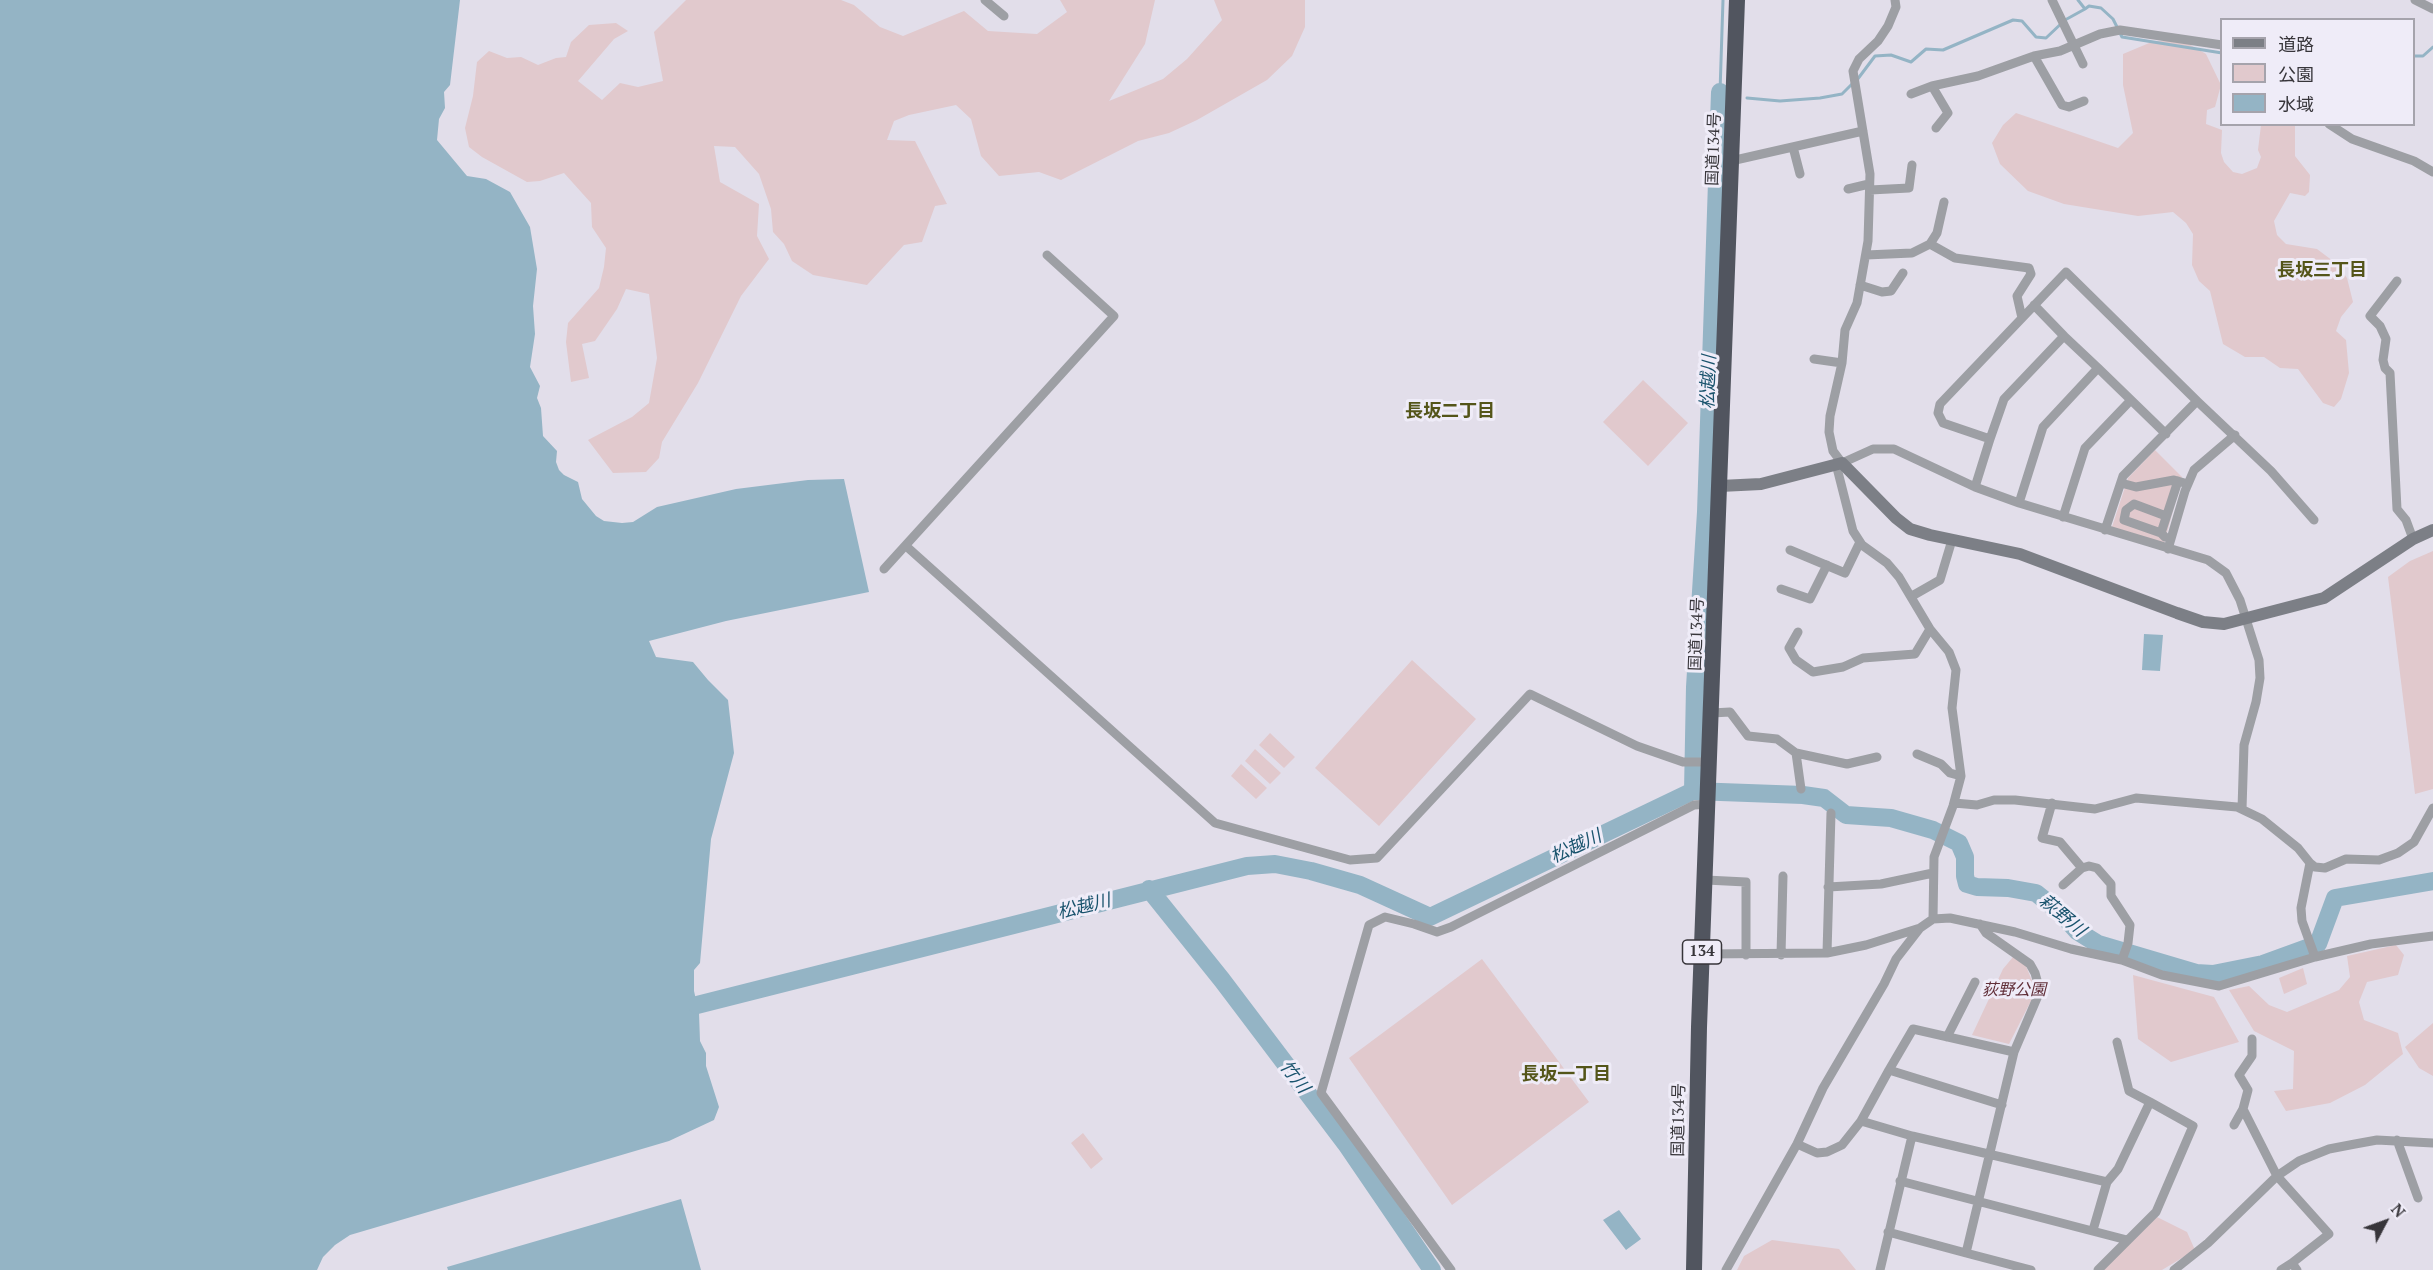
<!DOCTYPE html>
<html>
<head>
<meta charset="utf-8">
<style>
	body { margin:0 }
	#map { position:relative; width:2433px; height:1270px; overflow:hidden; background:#e2deea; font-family:"PT Serif","Noto Sans JP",serif }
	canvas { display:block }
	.legend { position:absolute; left:2220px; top:18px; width:195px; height:108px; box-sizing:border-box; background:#efecf8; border:2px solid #a5a3ac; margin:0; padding:8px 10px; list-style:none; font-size:18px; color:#37353a }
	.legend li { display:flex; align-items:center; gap:12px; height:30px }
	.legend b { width:30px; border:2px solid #a5a3ac }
	.north { position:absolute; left:2355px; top:1192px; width:60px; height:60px; -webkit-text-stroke:4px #efecf8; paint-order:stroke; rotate:49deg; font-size:16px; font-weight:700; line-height:24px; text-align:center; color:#37353a }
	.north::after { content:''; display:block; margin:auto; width:21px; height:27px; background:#37353a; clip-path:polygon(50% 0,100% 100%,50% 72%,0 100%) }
</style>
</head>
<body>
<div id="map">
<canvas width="2433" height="1270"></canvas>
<ul class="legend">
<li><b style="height:8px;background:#7c7f86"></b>道路</li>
<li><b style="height:16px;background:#e1c9cd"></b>公園</li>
<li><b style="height:16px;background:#94b4c5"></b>水域</li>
</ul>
<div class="north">N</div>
</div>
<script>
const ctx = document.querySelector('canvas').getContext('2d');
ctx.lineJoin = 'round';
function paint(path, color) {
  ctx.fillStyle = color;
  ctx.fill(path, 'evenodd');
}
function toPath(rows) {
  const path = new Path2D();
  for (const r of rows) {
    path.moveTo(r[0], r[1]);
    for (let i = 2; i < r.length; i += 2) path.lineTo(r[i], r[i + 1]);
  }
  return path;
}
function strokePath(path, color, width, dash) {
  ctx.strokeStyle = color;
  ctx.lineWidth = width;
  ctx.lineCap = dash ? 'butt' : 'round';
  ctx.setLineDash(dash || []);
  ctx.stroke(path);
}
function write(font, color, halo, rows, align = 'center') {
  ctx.font = font + ' "PT Serif","Noto Sans JP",serif';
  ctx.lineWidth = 6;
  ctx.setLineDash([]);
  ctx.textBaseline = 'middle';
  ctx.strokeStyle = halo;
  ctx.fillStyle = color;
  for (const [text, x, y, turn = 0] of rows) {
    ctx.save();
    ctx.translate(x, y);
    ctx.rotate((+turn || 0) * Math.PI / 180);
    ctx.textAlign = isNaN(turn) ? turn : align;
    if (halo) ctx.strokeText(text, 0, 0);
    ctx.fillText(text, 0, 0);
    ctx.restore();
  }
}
paint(toPath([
	[686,0,841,0,854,5,880,27,903,36,964,11,988,31,1037,34,1067,12,1060,0,1155,0,1145,44,1109,101,1163,79,1187,59,1222,20,1214,0,1305,0,1305,27,1292,56,1267,80,1197,120,1169,133,1138,141,1061,180,1039,172,999,176,981,156,971,119,956,105,909,115,894,121,887,140,915,141,947,204,935,206,922,242,904,245,867,285,813,275,792,261,784,244,773,232,771,209,759,174,735,147,714,146,720,182,759,204,757,236,769,259,741,296,698,383,662,442,659,458,646,472,613,473,588,440,632,417,649,403,657,358,649,294,626,289,617,309,595,341,582,344,589,378,571,382,566,342,568,323,599,288,604,267,606,248,592,227,591,203,564,173,540,181,527,182,482,157,469,147,465,128,473,96,477,62,489,51,507,58,521,57,538,65,556,58,566,57,571,42,589,25,616,23,628,31,614,39,578,81,602,100,620,83,638,87,663,81,654,32],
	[2182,40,2206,54,2221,85,2215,107,2207,110,2206,124,2222,130,2221,153,2224,162,2233,172,2242,174,2257,168,2261,157,2258,150,2261,125,2295,125,2295,156,2310,175,2309,192,2305,196,2290,193,2274,221,2277,235,2286,244,2317,249,2337,264,2347,278,2353,302,2341,317,2336,331,2346,340,2349,373,2341,399,2334,407,2323,403,2298,369,2280,368,2264,357,2245,357,2223,344,2210,291,2199,281,2192,265,2193,234,2186,223,2173,212,2138,216,2064,204,2028,191,2000,164,1992,143,2003,125,2016,113,2118,148,2133,133,2123,85,2123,54,2154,41],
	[1643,380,1688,423,1648,466,1603,422],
	[2155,450,2182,477,2164,544,2112,527,2128,478],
	[2433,551,2433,789,2415,794,2388,577,2410,561],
	[1412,660,1476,719,1379,826,1315,768],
	[1270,733,1295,757,1284,768,1259,745],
	[1255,749,1281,773,1270,784,1245,761],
	[1241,764,1267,788,1256,799,1231,776],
	[2396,945,2404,955,2398,975,2367,982,2359,1002,2364,1020,2398,1033,2403,1054,2365,1085,2330,1103,2286,1111,2274,1091,2293,1089,2294,1051,2254,1031,2229,990,2249,986,2269,1005,2287,1012,2339,990,2350,977,2347,956],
	[2013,957,2026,966,2036,991,2009,1044,1972,1035,2003,969],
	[1482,959,1589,1102,1452,1205,1349,1058],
	[2303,968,2307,984,2284,994,2279,978],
	[2133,975,2214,997,2239,1042,2171,1062,2138,1039],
	[2433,1023,2433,1076,2419,1068,2405,1047],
	[1083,1133,1103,1159,1091,1169,1071,1143],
	[2157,1217,2187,1232,2195,1250,2162,1270,2103,1270],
	[1772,1240,1839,1249,1856,1270,1737,1270,1744,1256]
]), '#e1c9cd');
paint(toPath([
	[0,0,460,0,450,85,444,92,445,108,439,119,437,140,467,176,486,179,510,192,530,227,537,269,533,306,535,334,530,367,540,386,537,398,541,408,543,436,557,451,556,462,559,470,564,475,578,482,582,499,596,516,604,521,622,523,633,522,657,507,736,489,808,480,844,479,869,592,726,621,649,641,656,657,693,662,708,680,728,700,734,753,711,839,700,963,694,970,694,991,699,1013,700,1041,706,1053,706,1066,719,1107,714,1120,669,1141,350,1235,335,1245,323,1257,317,1270,0,1270],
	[2144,634,2163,635,2160,671,2142,670],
	[681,1199,701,1270,448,1270,447,1267],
	[1619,1210,1641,1239,1626,1250,1603,1220]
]), '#94b4c5');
strokePath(toPath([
	[1723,0,1720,92,1724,93],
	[2085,9,2089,6,2101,8,2113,19,2122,37,2222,53],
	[2414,56,2423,56,2433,47],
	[1857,80,1875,56,1891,55,1911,62,1926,49,1943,50,2013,20,2022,21,2036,37,2046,38,2065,20,2085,9,2078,0],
	[1747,98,1780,101,1820,98,1842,94,1852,84]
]), '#94b4c5', 3);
strokePath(toPath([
	[1693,791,1803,795,1824,798,1846,815,1891,818,1933,830,1959,843,1965,857,1965,876,1967,884,1977,887,2008,888,2036,893,2061,913,2077,931,2098,944,2196,973,2213,974,2263,964,2318,944,2335,898,2433,881],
	[1149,889,1222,980,1346,1144,1432,1270],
	[697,1005,1247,866,1275,864,1311,871,1360,885,1430,917,1693,791,1695,687,1706,512,1720,92]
]), '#94b4c5', 18);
strokePath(toPath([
	[985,0,1004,16],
	[1895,0,1896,7,1888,26,1878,41,1859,59,1853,71,1870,174,1868,241,1857,303,1845,330,1842,363,1830,416,1829,432,1833,451,1842,463,1873,449,1894,449,1975,487,2019,503,2208,560,2226,573,2240,600,2259,660,2260,678,2256,702,2244,745,2242,809],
	[2052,0,2083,64],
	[2415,0,2433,9],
	[2034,56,2062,105,2069,107,2084,101],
	[1932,86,1948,113,1936,128],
	[1911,94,1932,86,1978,76,2034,56,2060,51,2100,34,2120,30,2222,45],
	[2329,124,2352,139,2414,161,2433,172],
	[1793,147,1800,174],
	[1731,161,1863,131],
	[1848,189,1869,184],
	[1870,190,1909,188,1912,165],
	[1930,244,1955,258,2029,268,2031,274,2017,296,2022,318],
	[1866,255,1912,253,1930,244,1937,233,1944,202],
	[2397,281,2370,316,2380,326,2386,339,2383,360,2385,368,2390,373,2397,509,2406,520,2413,539],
	[1860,285,1882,292,1891,291,1903,273],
	[1814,359,1842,363],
	[2098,368,2166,434],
	[2197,401,2271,471,2314,520],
	[1990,439,2004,399,2064,336,2034,305],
	[1836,464,1853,531,1862,545,1887,563,1899,577,1930,629,1949,652,1956,670,1952,708,1961,776,1953,806,1934,857,1933,919],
	[2121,483,2136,487,2174,480,2188,484],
	[1975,487,1990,439,1943,423,1938,413,1940,404,2066,272,2197,401,2123,476,2105,530],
	[2019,503,2043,427,2098,368,2064,336],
	[2063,517,2085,448,2131,400],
	[2161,533,2124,520,2126,510,2134,504,2166,516],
	[2165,537,2161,533,2178,481],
	[906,546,1215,823,1350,860,1377,858,1530,694,1637,746,1683,762,1709,762],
	[2168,549,2185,491,2194,470,2235,435],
	[1790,550,1845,573,1860,542],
	[884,569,1114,316,1047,255],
	[1781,589,1810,599,1827,565],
	[1912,596,1940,580,1952,540],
	[1798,632,1789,648,1796,660,1813,672,1843,667,1863,658,1915,654,1930,629],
	[1712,713,1730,712,1748,736,1777,739,1796,753,1847,764,1877,757],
	[1796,753,1801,789],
	[1917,754,1941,764,1950,773,1961,776],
	[2052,803,2042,838,2060,842,2082,868,2089,866,2097,868,2111,884,2111,896,2130,925,2128,943,2122,960],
	[2310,863,2315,867,2325,868,2346,859,2379,860,2398,853,2414,842,2433,808],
	[1706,880,1746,882,1746,955],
	[2063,885,2082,868],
	[1828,887,1881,884,1933,873],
	[1980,924,1986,933,2030,964,2035,973,2040,991,2014,1052,1966,1253,2031,1270],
	[1827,953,1831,813],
	[1702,954,1827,953,1866,945,1920,928,1933,919,1950,918,2015,932,2071,949,2122,960,2162,975,2219,986,2315,957,2302,921,2301,908,2310,863,2298,848,2262,819,2237,807,2136,798,2095,809,2015,800,1994,800,1977,805,1954,803],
	[1781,955,1783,876],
	[2315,957,2371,944,2433,936],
	[1947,1037,1975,982],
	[2252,1039,2252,1056,2239,1075,2248,1090,2243,1109,2277,1176,2299,1161,2329,1149,2355,1144,2377,1140,2433,1143],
	[2117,1042,2129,1091,2150,1102],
	[1889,1070,1913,1029,2014,1052],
	[1861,1121,1889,1070,2002,1105],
	[2234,1125,2243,1109],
	[2397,1140,2418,1198],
	[1797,1144,1817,1153,1827,1152,1842,1145,1861,1121,1912,1136,2107,1182,2118,1169,2150,1102,2193,1126,2156,1212,2098,1270],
	[1900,1181,2127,1240],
	[2093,1230,2107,1182],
	[1888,1232,1966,1253],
	[1451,1270,1321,1093,1369,925,1385,917,1414,924,1437,932,1451,927,1694,805,1708,804],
	[1726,1270,1797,1144,1823,1088,1884,984,1896,959,1920,928],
	[1880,1270,1912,1136],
	[2174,1270,2208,1243,2277,1176,2329,1234,2292,1263,2297,1270],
	[2281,1270,2292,1263]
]), '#9d9fa4', 9);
strokePath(toPath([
	[1720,486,1761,484,1842,463,1896,518,1910,529,1930,535,2020,554,2177,613,2203,622,2224,624,2324,598,2413,539,2433,530]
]), '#7c7f86', 12);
strokePath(toPath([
	[1694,1270,1699,1027,1737,0]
]), '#51555f', 16);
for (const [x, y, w] of [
	[1702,952,39]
]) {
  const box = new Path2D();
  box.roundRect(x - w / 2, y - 12, w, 24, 4.5);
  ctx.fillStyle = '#efecf8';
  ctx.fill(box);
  strokePath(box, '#37353a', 1.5);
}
write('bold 15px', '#37353a', null, [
	["134",1702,952]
]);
write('16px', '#37353a', '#efecf8', [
	["国道134号",1714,149,-88],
	["国道134号",1697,634,-88],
	["国道134号",1679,1120,-89]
]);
write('italic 16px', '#612f39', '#efecf8', [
	["荻野公園",2014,990]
]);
write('bold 18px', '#545519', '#efecf8', [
	["長坂三丁目",2322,271],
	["長坂二丁目",1450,412],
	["長坂一丁目",1566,1075]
]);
write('italic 18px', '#19536d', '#efecf8', [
	["松越川",1709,382,-88],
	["松越川",1576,847,-25],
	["松越川",1084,907,-14],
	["萩野川",2062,916,40],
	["竹川",1294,1077,52]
]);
</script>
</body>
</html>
